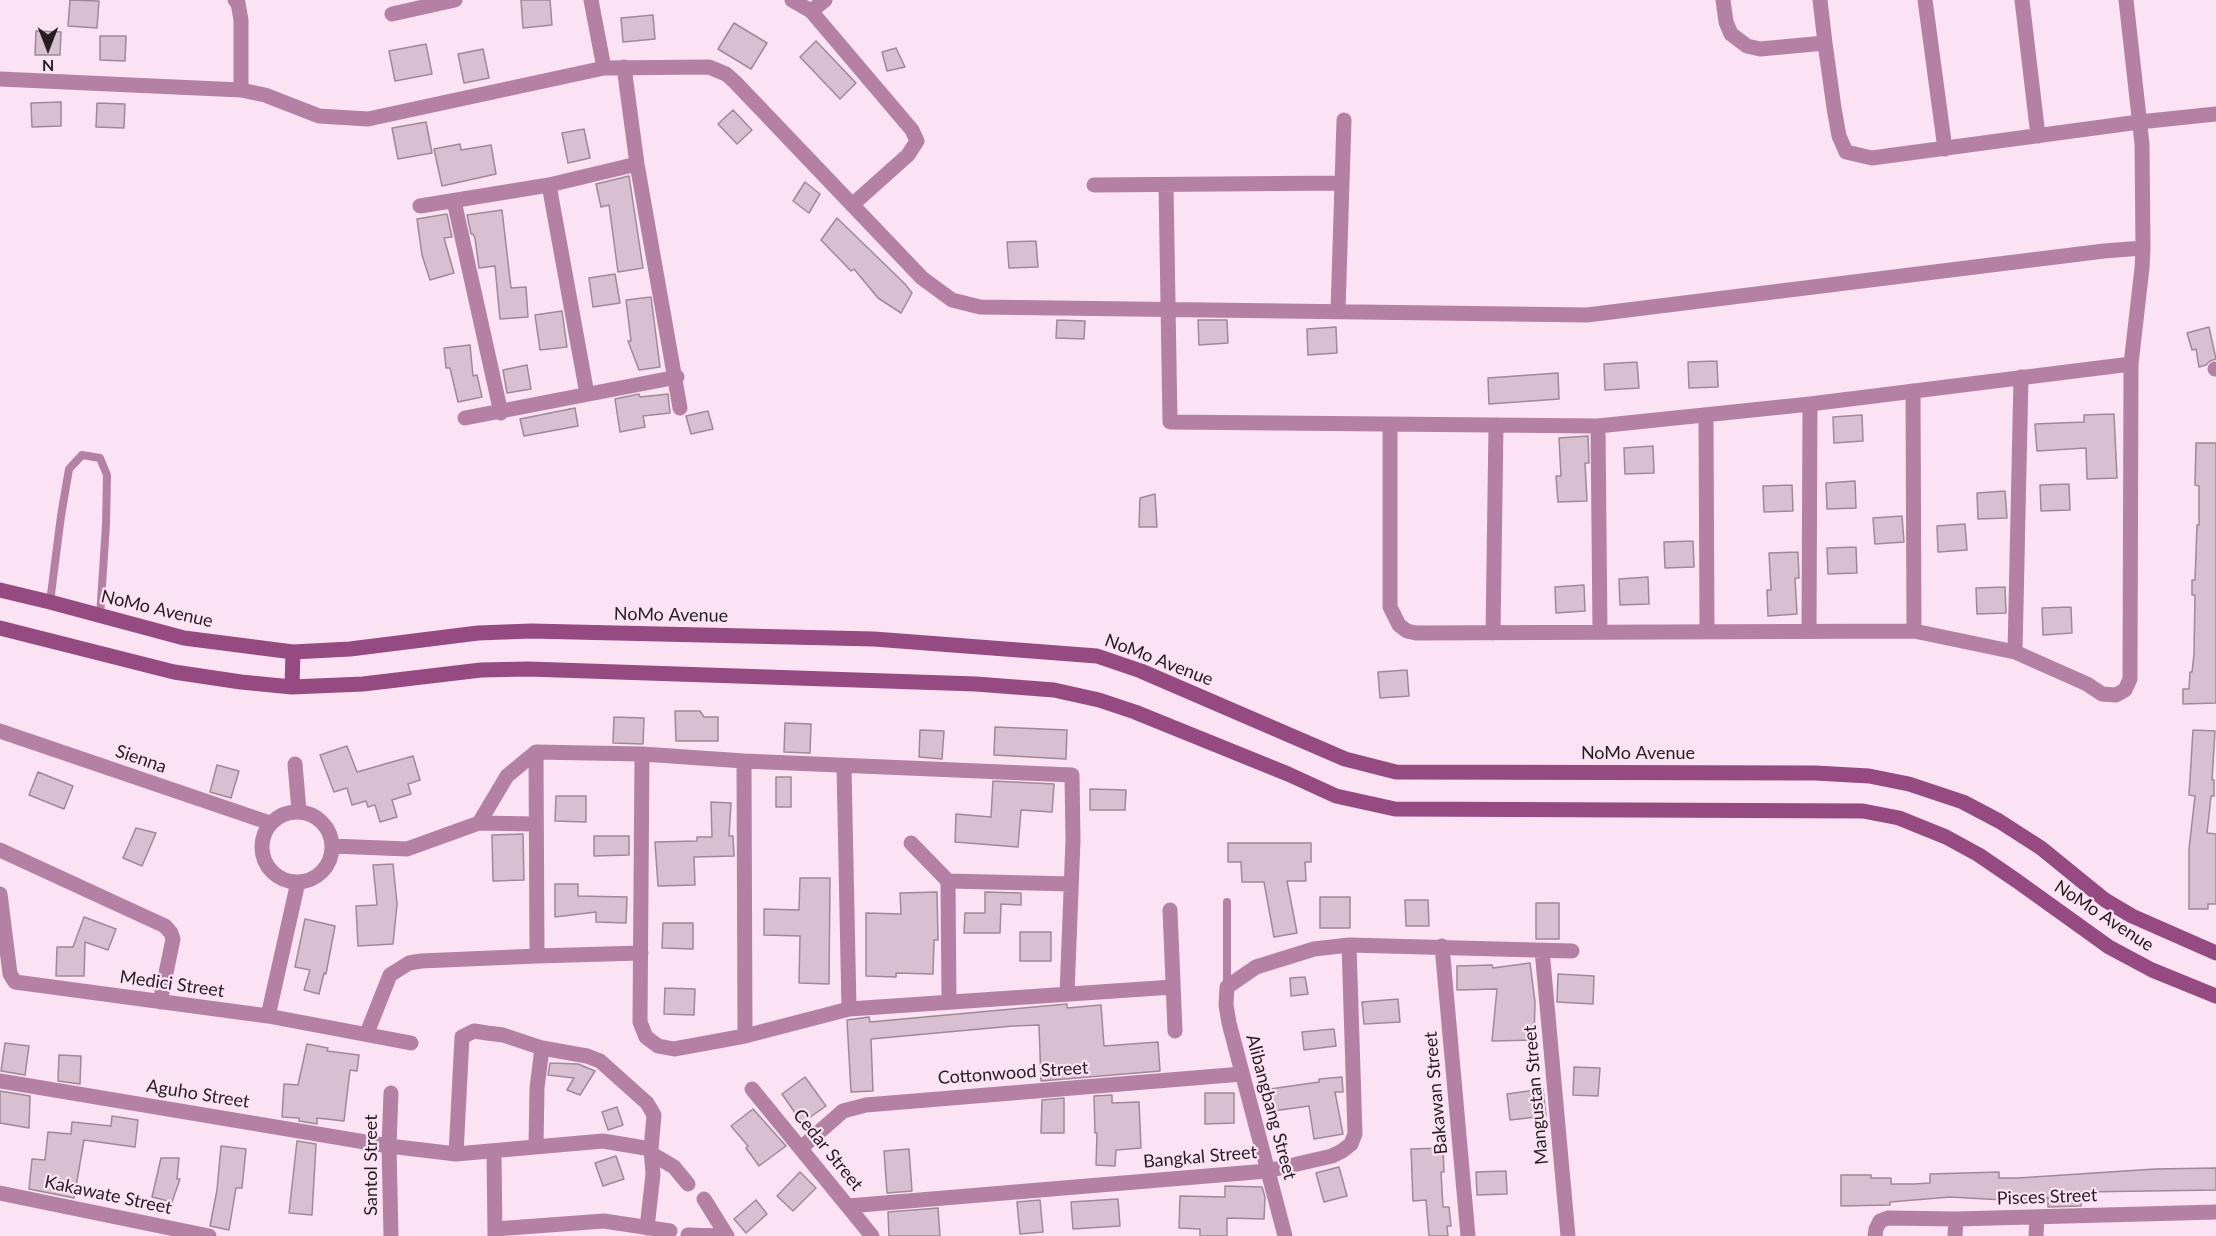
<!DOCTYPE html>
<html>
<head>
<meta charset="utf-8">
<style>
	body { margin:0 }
	#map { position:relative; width:2216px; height:1236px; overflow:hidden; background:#fce3f3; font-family:Lato,sans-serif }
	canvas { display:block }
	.north { position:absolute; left:18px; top:18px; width:60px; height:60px; -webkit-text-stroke:4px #fce3f3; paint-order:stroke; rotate:180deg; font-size:16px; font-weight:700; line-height:24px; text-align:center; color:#261d23 }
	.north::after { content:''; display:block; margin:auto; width:21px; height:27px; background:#261d23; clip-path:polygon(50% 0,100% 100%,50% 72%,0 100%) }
</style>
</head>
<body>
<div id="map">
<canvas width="2216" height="1236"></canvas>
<div class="north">N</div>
</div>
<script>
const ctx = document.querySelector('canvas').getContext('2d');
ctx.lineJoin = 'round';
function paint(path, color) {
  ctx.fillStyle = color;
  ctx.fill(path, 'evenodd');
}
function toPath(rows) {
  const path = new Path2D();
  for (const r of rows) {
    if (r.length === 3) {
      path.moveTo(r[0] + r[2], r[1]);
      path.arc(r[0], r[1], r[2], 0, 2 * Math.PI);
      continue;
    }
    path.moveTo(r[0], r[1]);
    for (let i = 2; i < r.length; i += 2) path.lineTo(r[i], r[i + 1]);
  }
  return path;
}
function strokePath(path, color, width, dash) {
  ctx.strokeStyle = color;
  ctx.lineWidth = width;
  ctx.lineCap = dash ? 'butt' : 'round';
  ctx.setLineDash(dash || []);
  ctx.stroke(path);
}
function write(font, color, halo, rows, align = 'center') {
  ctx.font = font + ' Lato,sans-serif';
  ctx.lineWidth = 4.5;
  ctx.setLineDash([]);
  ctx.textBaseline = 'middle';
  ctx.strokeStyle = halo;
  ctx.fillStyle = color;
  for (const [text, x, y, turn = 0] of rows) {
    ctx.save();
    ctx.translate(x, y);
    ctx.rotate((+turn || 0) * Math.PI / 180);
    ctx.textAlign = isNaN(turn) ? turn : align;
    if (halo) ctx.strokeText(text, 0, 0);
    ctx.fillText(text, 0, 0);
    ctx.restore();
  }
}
const building = toPath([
	[70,0,99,1,97,28,68,26,70,0],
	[521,0,550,0,552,25,523,28,521,0],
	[653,15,655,39,623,42,621,18,653,15],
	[734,23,767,43,751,69,718,49,734,23],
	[36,31,61,32,60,55,35,55,36,31],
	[100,36,126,36,125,61,100,60,100,36],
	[816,41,856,83,840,99,800,57,816,41],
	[426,44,432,74,395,81,389,51,426,44],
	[896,48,905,67,887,71,882,52,896,48],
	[483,49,489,78,464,83,458,54,483,49],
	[61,102,61,126,32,127,31,103,61,102],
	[97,103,125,104,124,128,96,127,97,103],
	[733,110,752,130,737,144,718,124,733,110],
	[426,122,432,153,398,159,392,128,426,122],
	[584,129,590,158,568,163,562,133,584,129],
	[460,144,461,150,491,145,496,174,442,186,434,149,460,144],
	[629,176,643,268,618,272,609,205,601,207,596,184,629,176],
	[805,182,820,194,809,213,793,201,805,182],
	[502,210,511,288,526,287,528,317,500,319,495,266,479,268,475,238,473,234,471,234,467,215,502,210],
	[447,214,452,237,444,238,454,273,430,280,422,255,417,219,447,214],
	[837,218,905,284,912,293,901,313,878,298,854,269,851,271,821,240,837,218],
	[1036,241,1038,267,1009,268,1007,242,1036,241],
	[615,274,620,303,593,307,589,278,615,274],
	[651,297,660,367,639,370,628,341,631,341,626,300,651,297],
	[562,311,567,347,540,350,535,315,562,311],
	[1057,320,1085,321,1084,339,1056,338,1057,320],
	[1198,320,1227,320,1228,343,1199,345,1198,320],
	[1336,327,1337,353,1308,355,1307,329,1336,327],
	[2209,327,2216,359,2210,361,2206,365,2199,367,2196,349,2192,350,2187,333,2209,327],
	[470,345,473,376,477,375,482,397,458,402,450,368,446,368,444,348,470,345],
	[1717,361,1718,387,1689,388,1688,362,1717,361],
	[1637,362,1639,388,1605,390,1604,364,1637,362],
	[527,365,531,389,507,393,503,370,527,365],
	[1558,373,1559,399,1489,404,1488,378,1558,373],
	[639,394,640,397,668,394,670,413,643,416,645,427,620,432,615,399,639,394],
	[575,408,578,426,524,436,520,419,575,408],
	[708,411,713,429,691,434,686,416,708,411],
	[2114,414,2117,478,2087,479,2086,448,2037,451,2035,424,2084,422,2084,415,2114,414],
	[1862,415,1863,441,1834,443,1833,417,1862,415],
	[1588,436,1589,463,1585,463,1587,501,1558,502,1556,476,1561,476,1559,438,1588,436],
	[2196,443,2216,443,2216,703,2183,704,2183,689,2189,689,2190,672,2192,672,2194,654,2195,595,2192,595,2192,580,2195,580,2197,525,2199,525,2199,486,2195,485,2196,443],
	[1653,446,1654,473,1625,474,1624,448,1653,446],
	[1855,481,1856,508,1827,509,1826,483,1855,481],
	[2069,484,2070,510,2041,511,2040,485,2069,484],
	[1792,485,1793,511,1764,512,1763,486,1792,485],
	[2005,491,2007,518,1978,519,1977,493,2005,491],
	[1155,494,1157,527,1139,527,1140,498,1155,494],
	[1902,516,1904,542,1875,544,1873,518,1902,516],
	[1965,524,1967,550,1938,552,1937,526,1965,524],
	[1693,541,1694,567,1665,568,1664,542,1693,541],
	[1856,547,1857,573,1828,574,1827,548,1856,547],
	[1798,552,1799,578,1795,578,1797,614,1768,616,1767,590,1771,590,1769,553,1798,552],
	[1648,577,1649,604,1620,605,1619,579,1648,577],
	[1584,585,1585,611,1556,613,1555,587,1584,585],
	[2005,587,2006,613,1977,614,1976,588,2005,587],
	[2071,607,2072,633,2043,635,2042,608,2071,607],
	[1407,670,1409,696,1380,698,1378,672,1407,670],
	[675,711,700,711,704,717,718,717,718,741,676,741,675,711],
	[614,717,644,718,643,744,613,743,614,717],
	[785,723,811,724,810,753,784,752,785,723],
	[995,727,1067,730,1066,759,994,755,995,727],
	[920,730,944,731,942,759,919,757,920,730],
	[2193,730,2215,731,2212,780,2214,780,2214,796,2211,796,2207,833,2216,834,2216,904,2208,904,2208,909,2189,909,2189,849,2195,796,2189,795,2193,730],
	[347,746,357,772,413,756,420,780,408,784,411,794,392,800,397,817,380,822,375,805,368,807,366,801,352,805,347,788,334,792,320,755,347,746],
	[217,765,239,771,231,798,210,792,217,765],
	[38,772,73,786,64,809,29,795,38,772],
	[776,777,791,777,791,807,776,807,776,777],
	[993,781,1054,784,1052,812,1021,810,1018,847,955,842,956,814,991,817,993,781],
	[1090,789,1126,790,1125,810,1090,810,1090,789],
	[556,796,586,796,586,822,555,821,556,796],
	[711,802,731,803,729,836,733,836,734,856,694,857,695,885,658,886,655,842,697,841,697,837,712,837,711,802],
	[136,828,156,833,142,866,123,858,136,828],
	[523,834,524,880,493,881,492,835,523,834],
	[594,836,629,836,629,855,594,856,594,836],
	[1228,843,1311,843,1311,862,1305,862,1306,881,1287,881,1297,933,1274,937,1264,882,1242,882,1241,862,1228,862,1228,843],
	[393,864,397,904,393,944,358,946,356,906,377,905,373,865,393,864],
	[800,878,830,878,829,984,799,983,800,936,764,935,764,909,799,910,800,878],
	[555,884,578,884,578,896,627,897,626,923,596,922,596,912,555,917,555,884],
	[937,892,938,940,934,940,933,974,896,973,896,977,866,976,866,913,901,914,900,893,937,892],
	[985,892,1021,893,1021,905,1001,904,1000,933,964,933,965,913,985,913,985,892],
	[1320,897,1350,897,1350,928,1320,928,1320,897],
	[1405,900,1428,900,1429,926,1406,926,1405,900],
	[1536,903,1559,903,1559,939,1536,939,1536,903],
	[84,917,116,929,108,950,85,942,84,976,56,976,57,947,73,947,84,917],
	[305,919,335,926,326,974,324,973,319,994,304,990,310,970,295,967,305,919],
	[663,923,693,923,693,949,662,948,663,923],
	[1020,932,1051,932,1051,961,1020,961,1020,932],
	[1530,963,1535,1002,1534,1040,1492,1041,1497,989,1457,990,1457,966,1492,965,1493,968,1530,963],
	[1558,974,1594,976,1593,1004,1557,1002,1558,974],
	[1305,977,1308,994,1291,996,1290,978,1305,977],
	[665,988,695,989,694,1015,664,1014,665,988],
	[1398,999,1400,1022,1364,1024,1362,1002,1398,999],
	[1067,1004,1067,1008,1101,1005,1104,1046,1158,1042,1160,1071,1041,1081,1039,1025,1013,1026,871,1039,873,1091,851,1092,847,1020,869,1017,870,1022,1067,1004],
	[1334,1029,1336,1046,1304,1050,1302,1032,1334,1029],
	[5,1043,29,1046,25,1075,1,1071,5,1043],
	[307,1044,328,1048,327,1051,359,1055,357,1071,350,1070,344,1121,317,1118,317,1124,299,1121,299,1118,282,1117,284,1084,298,1085,307,1044],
	[59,1055,81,1056,80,1084,58,1081,59,1055],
	[550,1063,578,1064,595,1071,580,1095,567,1090,574,1078,548,1075,550,1063],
	[1574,1067,1600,1068,1598,1096,1573,1095,1574,1067],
	[805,1077,826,1106,802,1123,782,1094,805,1077],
	[1342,1077,1343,1092,1335,1092,1343,1134,1314,1139,1309,1106,1273,1111,1270,1089,1319,1082,1319,1079,1342,1077],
	[1543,1089,1546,1116,1510,1120,1507,1094,1543,1089],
	[0,1091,30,1096,29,1128,0,1123,0,1091],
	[1205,1093,1234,1093,1234,1123,1205,1124,1205,1093],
	[1112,1095,1112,1103,1139,1102,1141,1148,1116,1150,1115,1166,1096,1165,1097,1133,1095,1133,1094,1096,1112,1095],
	[1064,1098,1064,1133,1041,1133,1042,1100,1064,1098],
	[617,1107,623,1125,608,1130,602,1112,617,1107],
	[753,1109,786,1146,759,1166,746,1148,748,1146,731,1126,753,1109],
	[112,1116,138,1120,135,1147,84,1140,74,1198,29,1189,32,1159,45,1160,48,1132,71,1134,72,1122,111,1126,112,1116],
	[297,1141,316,1144,312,1215,289,1213,297,1141],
	[221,1146,246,1149,242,1188,236,1188,229,1230,210,1226,217,1190,221,1146],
	[1443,1148,1444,1172,1441,1172,1443,1207,1449,1207,1451,1226,1447,1226,1448,1236,1429,1236,1426,1200,1413,1201,1411,1149,1443,1148],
	[909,1149,912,1191,887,1193,884,1151,909,1149],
	[616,1156,624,1179,603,1186,595,1163,616,1156],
	[161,1158,179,1158,177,1179,180,1179,172,1202,152,1197,161,1158],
	[1339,1167,1347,1196,1324,1202,1316,1173,1339,1167],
	[2216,1168,2216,1190,2081,1192,2081,1206,2048,1207,2048,1198,2004,1200,1950,1197,1890,1202,1890,1205,1841,1206,1841,1175,1871,1175,1871,1178,1891,1178,1891,1184,1914,1184,1930,1183,1930,1174,1999,1172,1999,1178,2018,1178,2155,1169,2216,1168],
	[1506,1171,1507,1194,1477,1195,1476,1172,1506,1171],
	[800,1172,816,1188,793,1211,777,1196,800,1172],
	[1225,1186,1262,1187,1265,1197,1264,1219,1227,1218,1227,1236,1200,1236,1200,1229,1179,1228,1180,1196,1225,1197,1225,1186],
	[1118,1199,1120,1226,1073,1229,1071,1202,1118,1199],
	[756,1200,767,1214,746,1233,734,1219,756,1200],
	[1040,1200,1043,1232,1020,1234,1017,1202,1040,1200],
	[938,1208,940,1236,889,1236,888,1212,938,1208]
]);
paint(building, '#d8c0d0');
strokePath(building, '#9f8897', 1.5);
strokePath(toPath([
	[50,602,61,516,69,469,82,455,100,458,107,475,106,525,100,616],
	[1227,902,1227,987]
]), '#b481a4', 8);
strokePath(toPath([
	[235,0,238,3,241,20,241,90],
	[591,0,604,68],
	[792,0,811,11,912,130,917,141,908,155,852,205],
	[1723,0,1726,22,1731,34,1747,46,1760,49,1825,43,1834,108,1839,136,1846,152,1872,158,2139,122,2216,114],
	[1820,0,1825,43],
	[1925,0,1945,149],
	[2022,0,2038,136],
	[2126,0,2142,144,2143,248],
	[811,11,825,0],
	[392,14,455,0],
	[624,67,637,164,680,408],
	[0,79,241,90,265,95,319,116,368,119,604,68,709,67,726,74,735,82,922,278,952,300,980,307,1587,315,2104,251,2143,248,2142,268,2131,364,2130,679,2125,690,2116,695,2102,694,2087,684,2015,652,1914,631,1416,633,1407,631,1399,625,1390,607,1390,424],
	[549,185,587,394],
	[1094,185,1341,183],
	[1166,185,1170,422,1598,426,1810,404,2131,364],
	[454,201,501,413],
	[420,206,549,185,637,164],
	[1338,311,1344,120],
	[2215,369,2216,369],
	[1913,391,1914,631],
	[1706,415,1707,632],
	[465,418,677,377],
	[1598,426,1600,632],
	[1809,631,1810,404],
	[1493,633,1496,425],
	[2015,652,2021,377],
	[0,731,270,823],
	[642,754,640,1022,646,1037,658,1046,674,1049,745,1036,849,1009,1173,987],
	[744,761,745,1036],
	[295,764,299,811],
	[844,766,849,1009],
	[297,847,35],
	[479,823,507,776,536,752,642,754,744,761,1072,775,1073,840,1067,994],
	[911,843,948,881,949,1002],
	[332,846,407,849,479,823,535,824],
	[0,850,165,926,171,933,173,939,160,1002],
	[948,881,1071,884],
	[0,894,10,974,15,982,268,1016,411,1043],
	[1170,910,1175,1031],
	[1442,946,1468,1236],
	[1542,950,1568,1236],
	[537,956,641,953],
	[268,1016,298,882],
	[367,1033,390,975,409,963,421,961,537,956,536,752],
	[0,1081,389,1146,456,1154,603,1141,651,1149],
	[752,1089,872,1236],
	[391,1093,389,1146,391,1236],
	[536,1146,537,1088,542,1048],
	[801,1148,843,1111,866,1105,1242,1074],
	[494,1151,495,1236],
	[456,1154,462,1037,474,1031,487,1033,503,1035,542,1048,587,1056,600,1061,647,1103,654,1115,651,1149,653,1174,647,1228],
	[652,1154,674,1167,688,1184],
	[0,1193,209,1236],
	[704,1199,727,1236],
	[848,1206,1267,1171,1332,1156,1342,1151,1351,1144,1355,1134,1349,945],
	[495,1229,604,1221,670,1231],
	[688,1235,720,1236],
	[1285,1236,1229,1023,1226,1005,1227,987,1256,967,1314,949,1349,945,1572,951],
	[1875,1236,1876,1229,1880,1221,1888,1218,1956,1219,2216,1212],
	[1955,1236,1956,1219],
	[2036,1236,2037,1217]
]), '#b481a4', 15);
strokePath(toPath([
	[0,590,50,602,184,638,293,652,350,649,478,633,531,631,874,639,1097,656,1141,671,1345,759,1396,772,1815,773,1869,776,1909,784,1963,802,1999,821,2041,848,2105,900,2132,916,2216,953],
	[0,628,174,672,241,682,292,687,363,684,481,670,528,669,976,684,1054,690,1099,700,1135,712,1288,774,1336,796,1395,809,1863,811,1899,818,1946,837,1979,855,2017,881,2109,947,2152,970,2216,996],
	[292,687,293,652]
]), '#954b82', 15);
write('18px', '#261d23', '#fce3f3', [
	["NoMo Avenue",157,609,13],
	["NoMo Avenue",671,615,1],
	["NoMo Avenue",1159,660,21],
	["NoMo Avenue",1638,753],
	["Sienna",141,759,19],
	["NoMo Avenue",2104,916,33],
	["Medici Street",172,984,8],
	["Cottonwood Street",1013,1073,-4],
	["Bakawan Street",1436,1093,-95],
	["Aguho Street",198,1094,9],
	["Mangustan Street",1536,1095,-95],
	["Alibangbang Street",1271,1107,75],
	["Cedar Street",828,1150,51],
	["Bangkal Street",1200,1157,-5],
	["Santol Street",371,1165,-90],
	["Kakawate Street",108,1195,12],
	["Pisces Street",2047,1197,-2]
]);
</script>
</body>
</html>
